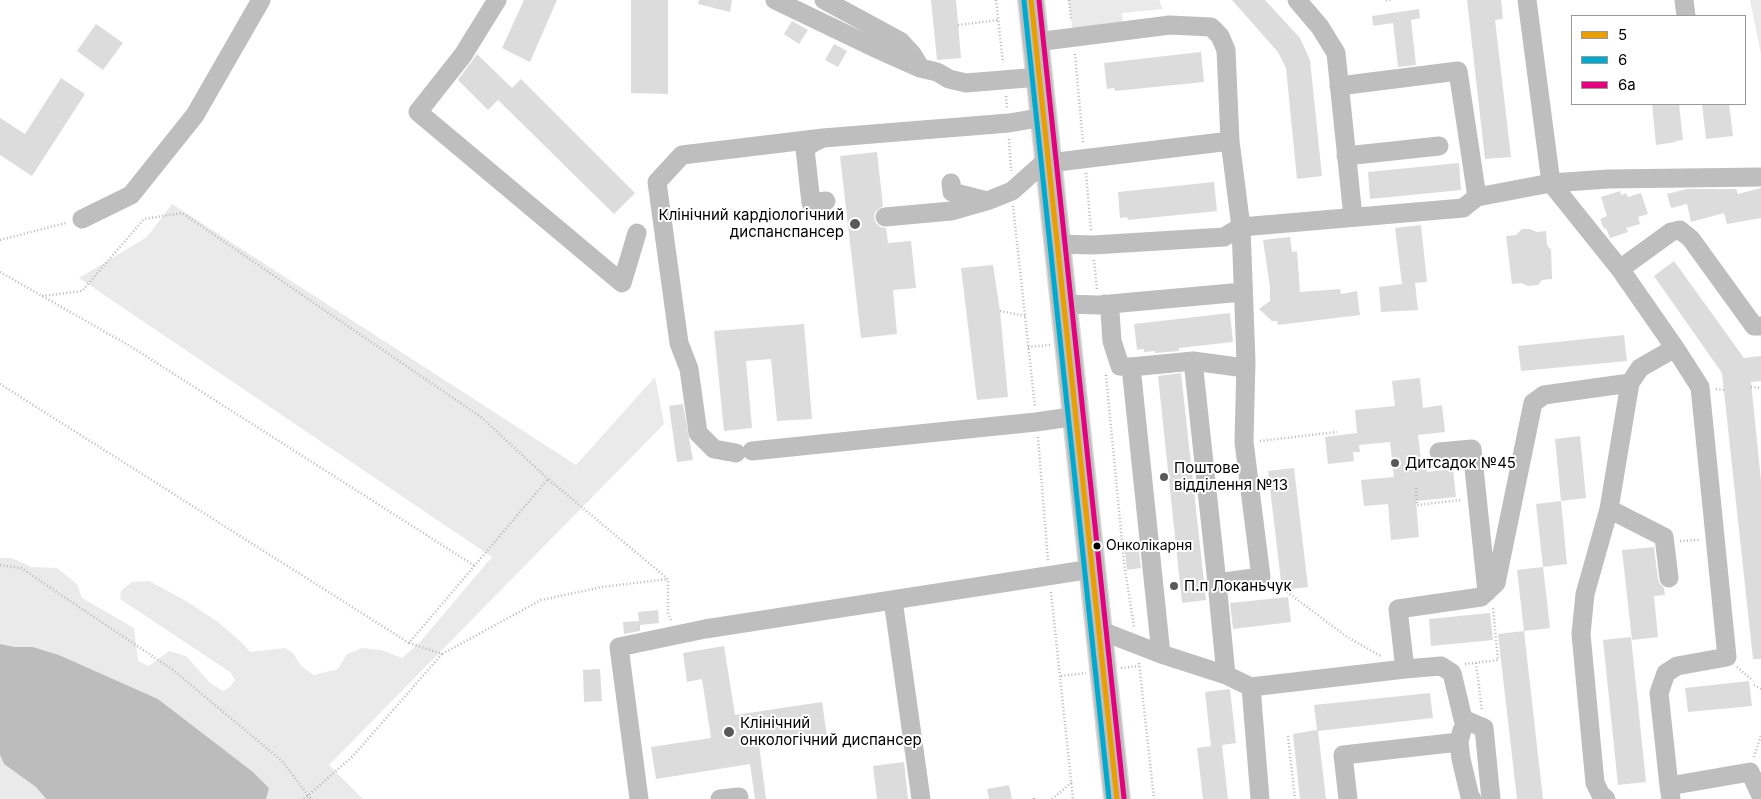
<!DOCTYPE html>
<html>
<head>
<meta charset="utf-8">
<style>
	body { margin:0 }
	#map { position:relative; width:1761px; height:799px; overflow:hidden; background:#fff; font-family:Inter,sans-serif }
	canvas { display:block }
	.legend { position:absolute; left:1571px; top:15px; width:175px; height:90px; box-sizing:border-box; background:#fff; border:1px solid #999; margin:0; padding:6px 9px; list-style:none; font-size:15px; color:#000 }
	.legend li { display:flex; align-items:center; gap:10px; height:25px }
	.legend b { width:25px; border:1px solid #999 }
</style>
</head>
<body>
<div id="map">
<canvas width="1761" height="799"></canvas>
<ul class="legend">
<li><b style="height:6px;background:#eb9e00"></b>5</li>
<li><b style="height:6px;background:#00a9ce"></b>6</li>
<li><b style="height:6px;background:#e5007d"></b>6а</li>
</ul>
</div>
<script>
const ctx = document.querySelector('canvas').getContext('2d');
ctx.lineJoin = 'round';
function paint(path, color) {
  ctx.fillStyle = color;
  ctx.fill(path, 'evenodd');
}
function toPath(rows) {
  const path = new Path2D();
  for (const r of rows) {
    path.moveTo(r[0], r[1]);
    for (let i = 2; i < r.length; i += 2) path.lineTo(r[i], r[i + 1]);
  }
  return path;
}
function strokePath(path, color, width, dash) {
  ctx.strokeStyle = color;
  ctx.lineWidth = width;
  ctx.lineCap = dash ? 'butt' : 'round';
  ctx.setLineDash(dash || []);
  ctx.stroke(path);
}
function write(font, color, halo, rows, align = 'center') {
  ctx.font = font + ' Inter,sans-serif';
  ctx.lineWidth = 4;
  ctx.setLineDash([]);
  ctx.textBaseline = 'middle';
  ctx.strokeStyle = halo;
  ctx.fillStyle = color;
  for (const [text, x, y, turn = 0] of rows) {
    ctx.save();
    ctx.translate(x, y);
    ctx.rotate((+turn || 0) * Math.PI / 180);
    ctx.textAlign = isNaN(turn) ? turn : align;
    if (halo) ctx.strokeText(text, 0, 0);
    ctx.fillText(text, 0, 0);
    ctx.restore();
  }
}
paint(toPath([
	[1069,0,1159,0,1163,9,1122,13,1123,28,1073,34],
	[1750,0,1761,0,1761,54],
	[172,204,576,465,655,377,664,424,329,765,363,799,266,799,269,788,253,772,158,699,59,655,33,647,15,647,0,644,0,558,12,558,31,567,57,568,77,584,82,598,134,628,138,661,149,666,169,651,186,656,210,683,223,691,230,687,235,680,230,672,120,599,121,591,132,582,149,581,186,601,218,622,241,642,250,652,285,648,293,653,301,666,314,675,338,669,347,654,362,648,381,650,402,658,420,642,492,557,79,278,147,237],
	[0,755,4,764,36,787,46,799,0,799]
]), '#eaeaea');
paint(toPath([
	[0,644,15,647,33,647,59,655,158,699,253,772,269,788,266,799,46,799,36,787,4,764,0,755]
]), '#bcbcbc');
paint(toPath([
	[524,0,557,0,530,62,502,48],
	[631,0,668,0,668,94,631,93],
	[699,0,732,0,730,12,698,4],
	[931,0,956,0,961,58,937,60],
	[1232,0,1265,0,1300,38,1310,60,1322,176,1297,179,1286,68,1278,52],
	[1467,0,1501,0,1503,19,1495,20,1511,157,1485,159],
	[1419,9,1420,18,1411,20,1416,65,1398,67,1393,23,1373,26,1372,16],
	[792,21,808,30,799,44,784,34],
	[96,24,123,43,103,70,77,51],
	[834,44,847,51,838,67,825,60],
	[1201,52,1204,82,1115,91,1114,88,1107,89,1104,63],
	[477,54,512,88,521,79,635,193,614,214,498,100,488,110,458,80],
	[61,78,85,94,32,176,0,155,0,118,25,134],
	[1652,104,1679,104,1683,140,1676,141,1676,142,1656,145],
	[1702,104,1729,104,1733,136,1706,139],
	[877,152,883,206,875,212,874,218,876,223,880,227,886,228,888,243,911,241,916,288,893,290,897,334,861,338,840,156],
	[1459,163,1461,190,1370,199,1368,172],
	[1214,182,1217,211,1128,220,1127,217,1120,218,1118,192],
	[1761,188,1761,218,1727,224,1724,213,1691,222,1687,204,1671,208,1667,194,1687,189,1736,189,1738,194],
	[1620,191,1621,195,1626,193,1628,197,1641,193,1648,214,1638,217,1640,224,1626,228,1628,232,1610,238,1606,228,1604,229,1600,219,1607,216,1601,197],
	[1421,225,1427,282,1415,283,1418,310,1381,312,1379,287,1402,284,1395,228],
	[1522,229,1530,229,1537,232,1546,231,1547,245,1551,250,1552,279,1542,280,1538,285,1528,286,1521,283,1512,284,1506,236,1516,235],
	[1290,237,1292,252,1297,251,1300,292,1340,289,1341,294,1357,291,1360,315,1278,325,1277,321,1272,321,1259,309,1270,301,1270,287,1263,240],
	[1674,261,1744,358,1761,356,1761,381,1751,382,1761,481,1761,659,1753,659,1722,373,1654,276],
	[993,265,1000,311,1008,397,977,400,961,268],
	[1230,313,1233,342,1179,348,1179,351,1155,353,1155,351,1144,352,1144,349,1137,350,1134,324],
	[804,324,812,419,777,421,771,359,746,361,752,428,724,431,714,331],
	[1624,335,1627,361,1521,371,1518,346],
	[1181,373,1206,600,1182,603,1158,376],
	[1420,378,1423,408,1442,405,1445,432,1418,435,1421,459,1425,459,1427,472,1453,469,1456,497,1416,501,1419,537,1391,540,1388,504,1364,506,1361,480,1394,477,1390,442,1359,445,1360,452,1353,452,1354,461,1328,464,1325,437,1357,433,1355,410,1395,406,1392,381],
	[683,404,693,460,677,462,669,406],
	[1580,436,1586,498,1561,501,1555,439],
	[1294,468,1308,587,1282,590,1268,471],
	[1561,501,1567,564,1543,567,1536,504],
	[1654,547,1658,579,1660,584,1664,588,1665,595,1654,596,1658,637,1632,640,1622,550],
	[1139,551,1141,568,1127,570,1125,552],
	[1543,567,1550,628,1524,631,1517,570],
	[1288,597,1291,622,1233,629,1230,603],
	[658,610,659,623,640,625,640,631,624,634,623,622,639,621,638,612],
	[1490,613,1493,640,1431,646,1429,619],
	[1524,631,1543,799,1517,799,1498,634],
	[1631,637,1646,782,1618,785,1603,640],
	[724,646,735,715,822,702,827,736,759,745,766,799,755,799,750,764,656,779,651,747,711,738,702,679,687,682,683,653],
	[600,669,602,701,584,702,583,670],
	[1749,681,1752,706,1688,712,1685,688],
	[1230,689,1236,743,1222,745,1228,799,1203,799,1197,748,1211,746,1205,692],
	[1430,693,1433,718,1318,731,1326,799,1300,799,1293,734,1317,730,1314,705],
	[904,762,908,799,877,799,873,766],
	[1009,785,1012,799,989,799,987,789]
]), '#dcdcdc');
const major = toPath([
	[1031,0,1117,799]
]);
strokePath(major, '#dbdbdb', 28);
strokePath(toPath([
	[996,0,1003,63],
	[1069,0,1071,21],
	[1386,0,1393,0],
	[958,25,998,20],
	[1075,54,1083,143],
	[1006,96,1007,108],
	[1009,139,1011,171],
	[1086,173,1091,230],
	[1013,206,1035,407],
	[0,240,66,223],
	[1094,260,1097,290],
	[0,272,130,346,475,566],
	[42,296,82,291,144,219,182,213,481,417,548,479],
	[1000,311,1025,316],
	[1028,347,1050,345],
	[1106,375,1124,563,1134,627],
	[0,384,409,643,548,479,668,579,668,613,671,620],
	[1751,387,1761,388],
	[1716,389,1724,390],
	[1038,437,1048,561],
	[1260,441,1337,432],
	[1416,488,1417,505,1461,500],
	[1680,541,1700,540],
	[0,565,21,568,173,670,282,761,311,799],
	[1274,587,1282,593],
	[1051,592,1073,799],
	[1287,592,1347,637,1381,656],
	[409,643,442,654,541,600,602,587,668,579],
	[1139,663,1154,799],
	[1476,663,1482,711],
	[1465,664,1498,660,1493,608],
	[1737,667,1753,681],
	[1121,668,1139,666],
	[1061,676,1086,673],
	[1754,685,1761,689],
	[1288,736,1295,799],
	[1754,757,1761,735],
	[1034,798,1034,799],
	[304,799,353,756,442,654],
	[1052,799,1072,782]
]), '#b8b8b8', 2.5, [1, 2.5]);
strokePath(toPath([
	[497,0,463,55,418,112,622,283,637,233],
	[775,0,873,47,920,68,937,72,949,79,966,83,1039,77],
	[824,0,900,41,912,54,920,67],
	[1297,0,1320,27,1336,53,1353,217],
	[1527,0,1551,183,1608,179,1761,177],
	[1684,0,1686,16],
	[1036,42,1170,25,1211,27,1220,36,1226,50,1230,141,1241,227,1246,361,1244,442,1261,577,1217,583,1226,675],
	[1339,86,1458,71,1477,197],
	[1346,156,1439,146],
	[1049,163,1230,141],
	[951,183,952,192,987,201,1012,191,1049,158],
	[826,201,811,203,805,149,814,142,823,138,1009,123,1044,117],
	[885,217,951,211,986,201],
	[82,219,131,195,195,115,261,0],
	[1058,244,1093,245,1224,237,1241,227,1463,208,1477,197,1551,183,1620,269,1675,348,1700,387,1727,657,1677,666,1666,673,1659,693,1669,786],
	[1620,269,1671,232,1680,230,1691,239,1754,326,1761,326],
	[1064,304,1099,305,1243,292],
	[1105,304,1110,312,1112,341,1120,366,1131,367,1193,361,1217,583],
	[1193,361,1245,368],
	[1131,367,1161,654],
	[1630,383,1640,368,1675,348],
	[752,451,1036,422,1077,416],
	[1439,452,1472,449,1487,592],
	[736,453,714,449,698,433,689,369,679,343,657,182,682,155,823,138],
	[1609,509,1664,537,1669,578],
	[893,600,921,799],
	[1099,630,1161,654,1226,675,1251,687,1405,669,1398,609,1481,597,1496,583,1533,403,1544,395,1630,383,1609,509,1585,594,1581,634,1595,783,1601,795,1606,799],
	[1405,669,1441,666,1452,673,1463,719,1484,728,1491,799],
	[1251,687,1260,799],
	[1462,730,1459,742,1461,759,1470,797,1472,799],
	[639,799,619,647,705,629,1092,569],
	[720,799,739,797],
	[1348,799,1343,755,1459,742],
	[1671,799,1669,786,1750,772,1761,796]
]), '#bebebe', 19);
strokePath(major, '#bdbdbd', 25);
strokePath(toPath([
	[1031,0,1117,799]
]), '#eb9e00', 5);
strokePath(toPath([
	[1024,1,1109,799]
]), '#00a9ce', 5);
strokePath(toPath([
	[1039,0,1124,798]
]), '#e5007d', 5);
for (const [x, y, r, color] of [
	[855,224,6,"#595959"],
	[1395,463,5,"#595959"],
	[1164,477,5,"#595959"],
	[1097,546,4.5,"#000"],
	[1174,586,5,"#595959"],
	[729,732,6,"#595959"]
]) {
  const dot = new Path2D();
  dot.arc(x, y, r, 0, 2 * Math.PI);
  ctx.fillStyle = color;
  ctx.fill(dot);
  strokePath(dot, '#fff', 2);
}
write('14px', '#000', '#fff', [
	["Онколікарня",1106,546]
], 'left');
write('15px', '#000', '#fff', [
	["Клінічний кардіологічний",844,215,"right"],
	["диспанспансер",844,232,"right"],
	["Дитсадок №45",1405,463],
	["Поштове",1174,468],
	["відділення №13",1174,485],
	["П.п Локаньчук",1184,586],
	["Клінічний",740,723],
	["онкологічний диспансер",740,740]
], 'left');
</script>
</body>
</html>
